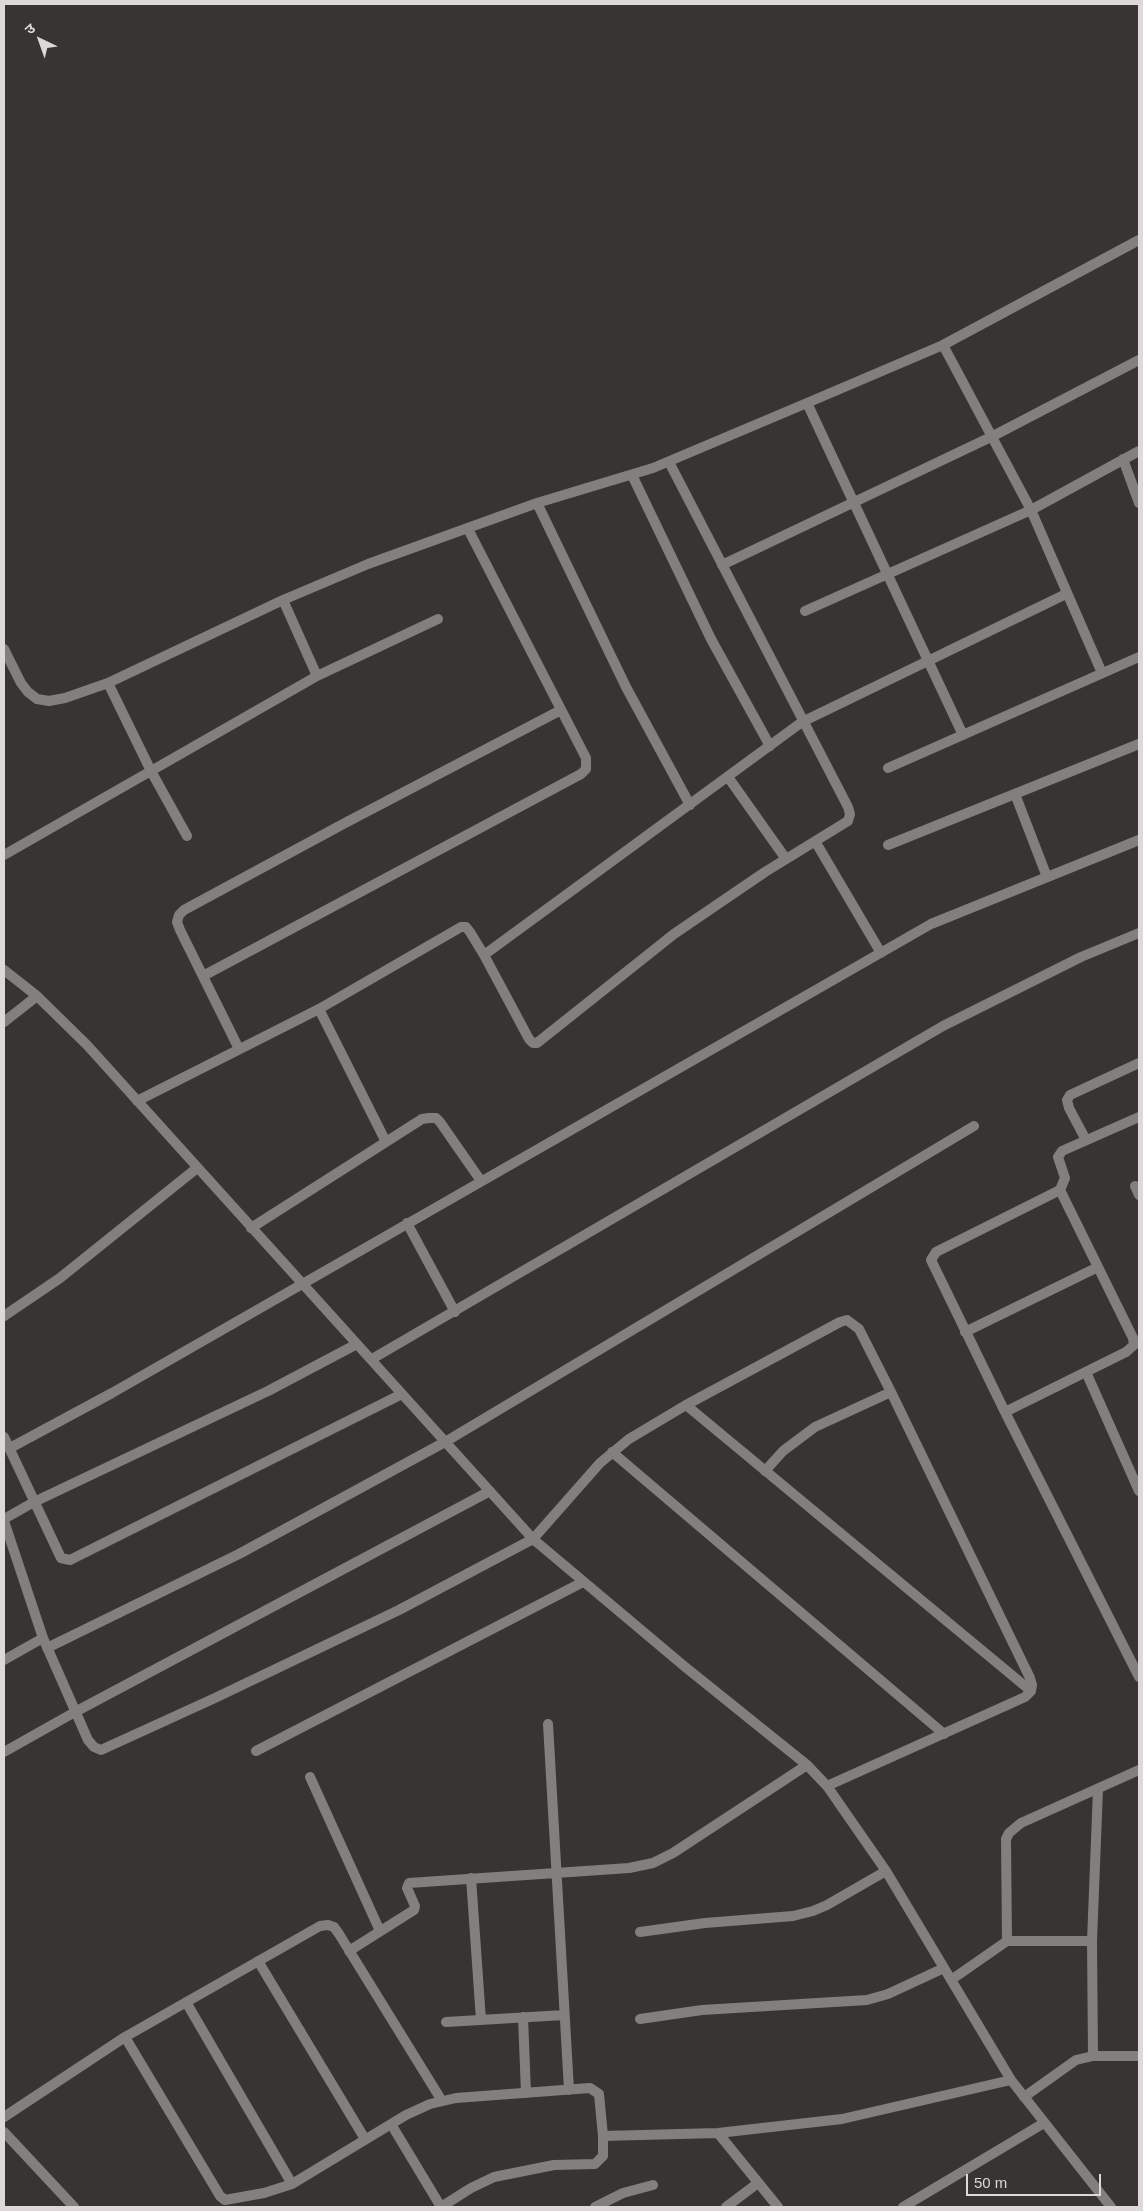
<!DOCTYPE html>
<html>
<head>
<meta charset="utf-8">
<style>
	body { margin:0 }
	#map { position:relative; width:1143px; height:2211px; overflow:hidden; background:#393434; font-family:Helvetica,"Noto Sans Devanagari",sans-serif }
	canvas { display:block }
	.frame { position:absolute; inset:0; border:5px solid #ddd9d9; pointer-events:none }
	.north { position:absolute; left:15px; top:15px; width:50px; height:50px; -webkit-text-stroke:4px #393434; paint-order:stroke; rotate:318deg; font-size:14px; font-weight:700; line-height:20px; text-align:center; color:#ddd9d9 }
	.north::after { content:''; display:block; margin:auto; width:18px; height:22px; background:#ddd9d9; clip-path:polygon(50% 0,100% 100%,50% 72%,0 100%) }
	.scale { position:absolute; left:966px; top:2174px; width:135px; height:22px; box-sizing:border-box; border:2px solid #ddd9d9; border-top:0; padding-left:6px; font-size:15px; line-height:18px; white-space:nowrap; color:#ddd9d9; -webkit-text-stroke:4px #393434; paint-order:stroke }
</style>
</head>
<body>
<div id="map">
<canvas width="1143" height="2211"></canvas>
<div class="frame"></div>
<div class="north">उ</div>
<div class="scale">50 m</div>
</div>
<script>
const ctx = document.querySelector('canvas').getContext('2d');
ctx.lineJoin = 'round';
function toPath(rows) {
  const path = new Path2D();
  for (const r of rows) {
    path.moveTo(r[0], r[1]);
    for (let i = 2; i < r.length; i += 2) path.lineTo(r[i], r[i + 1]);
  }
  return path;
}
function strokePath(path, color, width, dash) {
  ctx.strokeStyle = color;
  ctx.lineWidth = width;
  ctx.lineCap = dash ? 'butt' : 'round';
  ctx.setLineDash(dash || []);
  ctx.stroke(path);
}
strokePath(toPath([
	[943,345,1031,510,1102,673],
	[807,403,963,735],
	[1123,459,1139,503],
	[632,475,711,639,770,746],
	[537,503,626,687,690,805],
	[722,565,993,436,1139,360],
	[805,611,1031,510,1139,451],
	[4,649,21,683,28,692,37,699,49,701,65,698,108,683,283,600,368,564,537,503,653,468,807,403,943,345,1139,240],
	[317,676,438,619],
	[108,683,151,771,187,836],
	[888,768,1139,657],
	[728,777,786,859],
	[1015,794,1047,877],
	[815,841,881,953],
	[888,845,1139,744],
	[4,855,317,676,283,600],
	[484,955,529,1039,533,1043,537,1043,674,934,765,872,848,821,850,814,848,807,669,462],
	[4,970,37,996,87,1045,533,1539,684,1666,807,1765,827,1786,886,1871,1011,2080,1111,2207],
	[203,976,581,774,586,769,586,758,468,529],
	[319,1009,386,1142],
	[4,1022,37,996],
	[239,1049,180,930,177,922,179,915,184,910,345,823,561,710],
	[137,1101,319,1009,461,927,466,927,470,932,484,955,802,722,1066,594],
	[1139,1117,1062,1151,1058,1157,1065,1178,1060,1190,936,1252,931,1260,1005,1412,1139,1677],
	[1086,1140,1069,1108,1067,1100,1070,1095,1139,1063],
	[1135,1186,1139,1195],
	[407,1223,455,1312],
	[251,1228,422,1119,429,1118,436,1118,440,1122,481,1181],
	[4,1316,60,1278,197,1168],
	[965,1332,1098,1267],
	[372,1359,943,1026,1081,957,1139,933],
	[1086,1372,1139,1491],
	[686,1405,1031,1691,1025,1697,827,1786],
	[1005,1412,1126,1352,1134,1345,1133,1338,1060,1190],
	[4,1437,61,1558,70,1560,402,1394],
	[10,1448,112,1393,931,924,1139,840],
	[612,1452,944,1734],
	[765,1471,783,1451,815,1427,891,1392],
	[4,1519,34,1502,268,1391,357,1344],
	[4,1521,43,1638,88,1740,94,1747,101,1750,215,1698,399,1610,533,1539,600,1463,629,1439,686,1405,840,1322,847,1320,859,1329,891,1392,1030,1678,1032,1685,1031,1691],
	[47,1648,239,1554,445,1442,974,1126],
	[4,1660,43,1638],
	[548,1724,569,2090],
	[256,1751,583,1582],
	[4,1752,75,1712,490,1491],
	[310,1777,380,1931],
	[471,1878,481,2020],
	[640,1932,705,1923,793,1916,813,1911,827,1905,886,1871],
	[1007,1941,1006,1839,1009,1833,1021,1823,1139,1770],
	[349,1951,414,1910,415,1906,407,1888,409,1883,629,1868,653,1863,673,1853,807,1765],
	[258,1961,365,2139],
	[951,1980,1007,1941,1092,1941],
	[186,2002,292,2184],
	[523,2017,526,2093],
	[640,2019,702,2010,867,2000,888,1994,944,1968],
	[446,2022,564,2015],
	[125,2037,220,2196,225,2200,264,2193,292,2184,406,2115,430,2104,456,2098,590,2088,599,2094,603,2136,718,2133,842,2119,1011,2080],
	[1093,2056,1092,1941,1098,1789],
	[1024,2097,1076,2060,1093,2056,1139,2056],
	[4,2117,125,2037,320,1926,328,1925,334,1927,339,1934,442,2101],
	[391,2124,441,2207],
	[4,2132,74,2207],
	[718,2133,778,2207],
	[441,2207,471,2188,494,2177,554,2165,595,2164,603,2156,603,2136],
	[595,2207,623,2193,653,2185],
	[726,2207,758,2183],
	[903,2207,1044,2123]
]), '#827f7f', 10);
</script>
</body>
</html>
